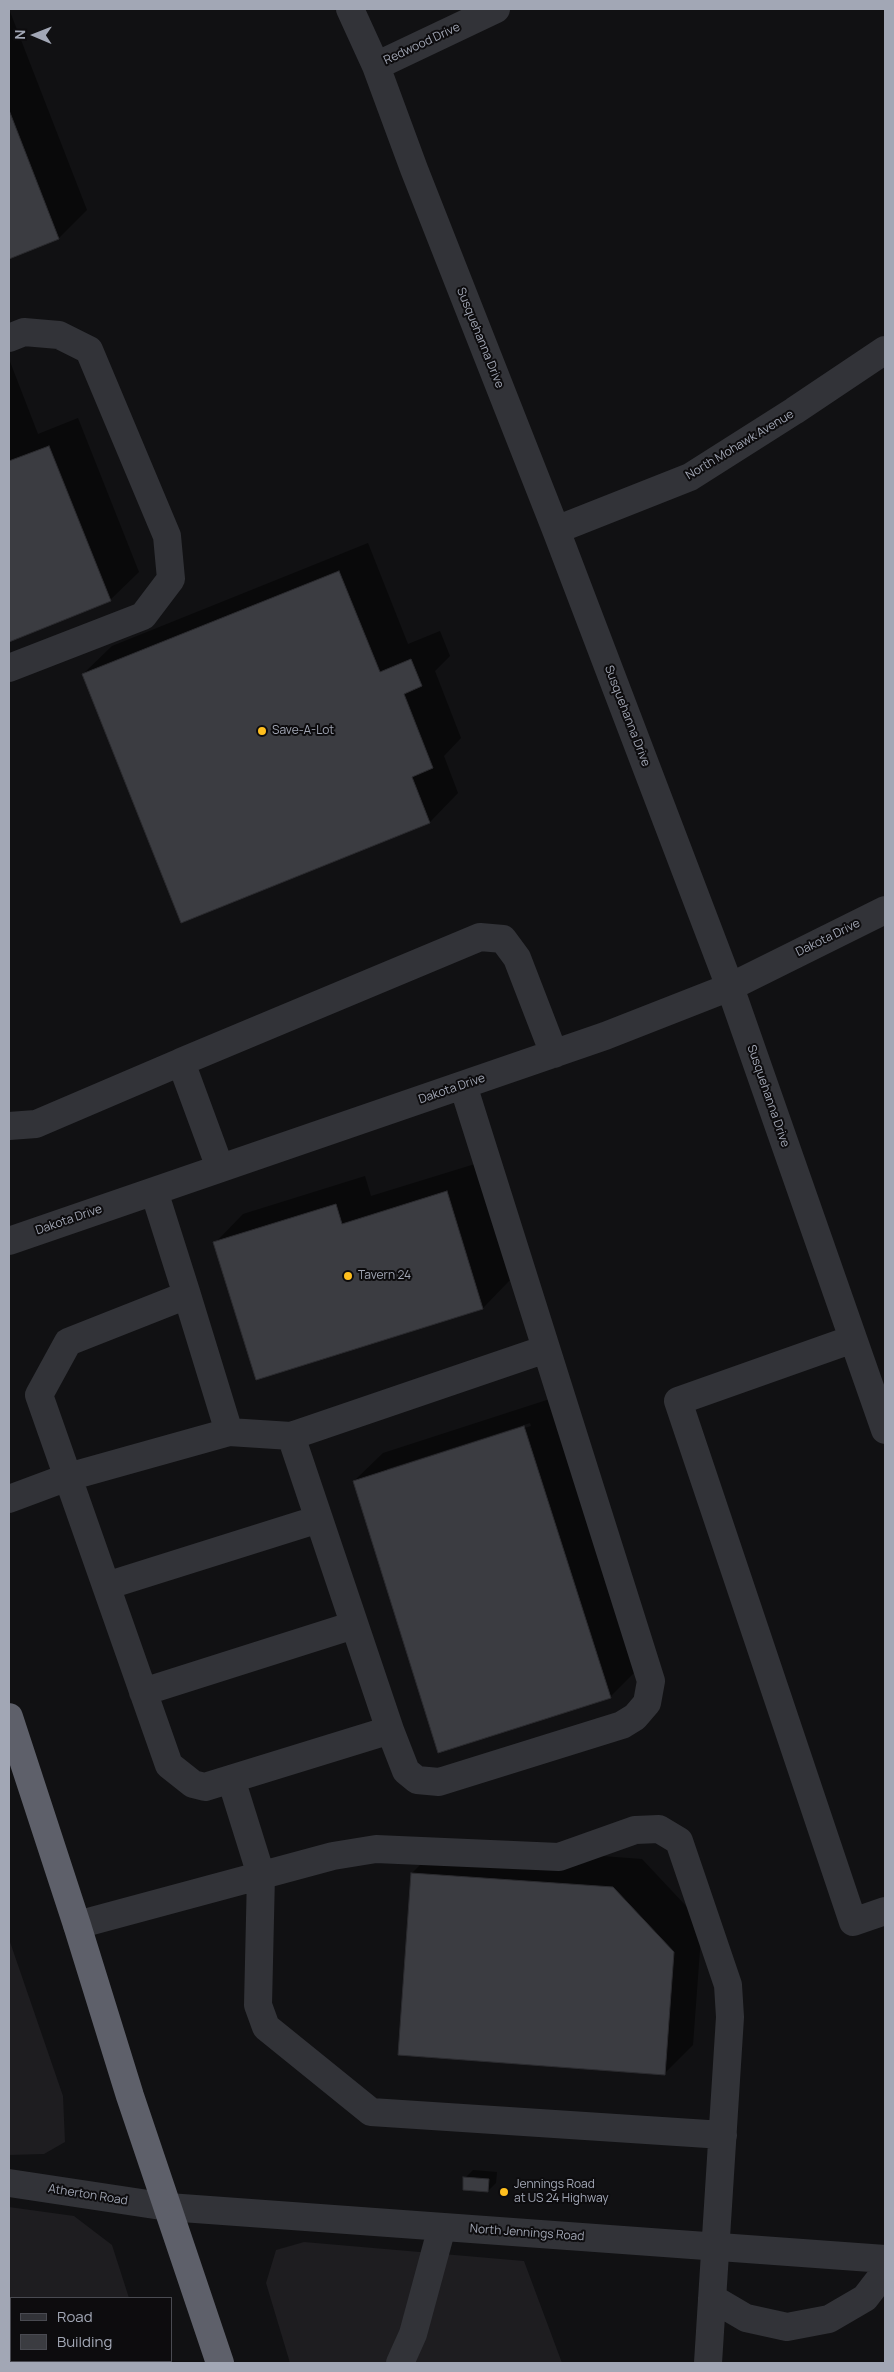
<!DOCTYPE html>
<html>
<head>
<meta charset="utf-8">
<style>
	body { margin:0 }
	#map { position:relative; width:894px; height:2372px; overflow:hidden; background:#111113; font-family:Manrope,sans-serif }
	canvas { display:block }
	.frame { position:absolute; inset:0; border:10px solid #a2a7b5; pointer-events:none }
	.legend { position:absolute; left:10px; top:2297px; width:162px; height:65px; box-sizing:border-box; background:#0d0c0e; border:1px solid #494a51; margin:0; padding:6px 9px; list-style:none; font-size:15px; color:#a2a7b5 }
	.legend li { display:flex; align-items:center; gap:10px; height:25px }
	.legend b { width:25px; border:1px solid #494a51 }
	.north { position:absolute; left:10px; top:10px; width:50px; height:50px; -webkit-text-stroke:4px #0d0c0e; paint-order:stroke; rotate:271deg; font-size:14px; font-weight:700; line-height:20px; text-align:center; color:#a2a7b5 }
	.north::after { content:''; display:block; margin:auto; width:18px; height:22px; background:#a2a7b5; clip-path:polygon(50% 0,100% 100%,50% 72%,0 100%) }
</style>
</head>
<body>
<div id="map">
<canvas width="894" height="2372"></canvas>
<div class="frame"></div>
<ul class="legend">
<li><b style="height:6px;background:#323338"></b>Road</li>
<li><b style="height:14px;background:#3b3c41"></b>Building</li>
</ul>
<div class="north">N</div>
</div>
<script>
const ctx = document.querySelector('canvas').getContext('2d');
ctx.lineJoin = 'round';
function paint(path, color) {
  ctx.fillStyle = color;
  ctx.fill(path, 'evenodd');
}
function toPath(rows) {
  const path = new Path2D();
  for (const r of rows) {
    path.moveTo(r[0], r[1]);
    for (let i = 2; i < r.length; i += 2) path.lineTo(r[i], r[i + 1]);
  }
  return path;
}
function strokePath(path, color, width, dash) {
  ctx.strokeStyle = color;
  ctx.lineWidth = width;
  ctx.lineCap = dash ? 'butt' : 'round';
  ctx.setLineDash(dash || []);
  ctx.stroke(path);
}
function write(font, color, halo, rows, align = 'center') {
  ctx.font = font + ' Manrope,sans-serif';
  ctx.lineWidth = 4;
  ctx.setLineDash([]);
  ctx.textBaseline = 'middle';
  ctx.strokeStyle = halo;
  ctx.fillStyle = color;
  for (const [text, x, y, turn = 0] of rows) {
    ctx.save();
    ctx.translate(x, y);
    ctx.rotate((+turn || 0) * Math.PI / 180);
    ctx.textAlign = isNaN(turn) ? turn : align;
    if (halo) ctx.strokeText(text, 0, 0);
    ctx.fillText(text, 0, 0);
    ctx.restore();
  }
}
paint(toPath([
	[9,1939,63,2096,65,2142,44,2154,9,2155],
	[9,2207,74,2216,112,2245,129,2298,11,2298,11,2361,149,2361,150,2363,9,2363],
	[304,2242,524,2261,562,2363,290,2363,266,2283,276,2250]
]), '#1e1d20');
paint(toPath([
	[9,9,87,210,59,238,9,258],
	[9,359,38,434,78,418,139,572,110,600,9,641],
	[368,543,408,644,440,631,450,656,435,671,461,738,444,756,458,793,430,822,182,921,83,674,112,646],
	[475,1164,511,1279,483,1308,256,1378,215,1243,243,1214,365,1176,371,1196],
	[553,1398,639,1668,610,1697,354,1481,383,1453],
	[530,1423,531,1426,387,1472,387,1469],
	[441,1844,642,1859,702,1923,693,2045,664,2074,399,2054,412,1873],
	[473,2170,497,2172,496,2183,488,2191,465,2178],
	[9,2349,11,2361,28,2361,32,2363,9,2363]
]), '#0007');
const building = toPath([
	[9,110,59,239,9,259,9,110],
	[49,446,111,601,9,642,9,460,9,461,49,446],
	[339,571,380,672,411,659,422,686,404,694,433,768,412,777,430,823,181,923,82,674,339,571],
	[447,1191,483,1309,256,1380,213,1242,336,1204,342,1224,447,1191],
	[524,1426,611,1698,438,1753,353,1481,524,1426],
	[411,1873,613,1887,674,1952,665,2075,398,2055,411,1873],
	[463,2177,489,2179,488,2192,463,2190,463,2177]
]);
paint(building, '#3b3c41');
strokePath(building, '#2b2b2f', 1);
strokePath(toPath([
	[350,9,376,66,414,169,556,530,730,987,885,1430],
	[376,66,496,9],
	[9,338,24,332,59,335,89,350,167,536,171,579,143,616,9,668],
	[556,530,690,477,794,411,885,350],
	[181,1062,480,937,503,939,517,958,554,1054],
	[9,1126,36,1124,181,1062,220,1168],
	[154,1191,187,1295,68,1342,39,1395,169,1765,193,1784,205,1787,231,1779,261,1875,258,2005,266,2027,371,2112,723,2135],
	[9,1241,605,1036,730,987,885,910],
	[187,1295,229,1432],
	[853,1339,678,1401,853,1922,885,1911],
	[291,1436,390,1730],
	[9,1499,68,1477,229,1432,291,1436,546,1349],
	[106,1586,319,1519],
	[143,1692,354,1625],
	[231,1779,390,1730,406,1771,417,1780,439,1782,622,1725,635,1717,647,1703,651,1681,463,1085],
	[77,1925,333,1856,376,1849,559,1857,635,1830,659,1829,679,1841,728,1985,730,2017,708,2363],
	[9,2183,168,2207,885,2259],
	[712,2298,746,2318,787,2327,829,2319,865,2298,885,2272],
	[9,2348,11,2349],
	[33,2361,38,2363],
	[400,2363,413,2334,442,2227]
]), '#323338', 28);
strokePath(toPath([
	[9,1717,77,1925,130,2096,220,2363]
]), '#5e606a', 28);
for (const [x, y, r, color] of [
	[262,731,5,"#ffbf1e"],
	[348,1276,5,"#ffbf1e"],
	[504,2192,5,"#ffbf1e"]
]) {
  const dot = new Path2D();
  dot.arc(x, y, r, 0, 2 * Math.PI);
  ctx.fillStyle = color;
  ctx.fill(dot);
  strokePath(dot, '#0d0c0e', 2);
}
write('12px', '#a2a7b5', '#0d0c0e', [
	["Redwood Drive",422,44,-25],
	["Susquehanna Drive",480,338,68],
	["North Mohawk Avenue",740,445,-31],
	["Susquehanna Drive",627,716,69],
	["Dakota Drive",828,938,-26],
	["Dakota Drive",452,1089,-19],
	["Susquehanna Drive",768,1096,71],
	["Dakota Drive",69,1220,-19],
	["Atherton Road",88,2195,9],
	["North Jennings Road",527,2233,4]
]);
write('12px', '#a2a7b5', '#0d0c0e', [
	["Save-A-Lot",272,731],
	["Tavern 24",358,1276],
	["Jennings Road",514,2185],
	["at US 24 Highway",514,2199]
], 'left');
</script>
</body>
</html>
